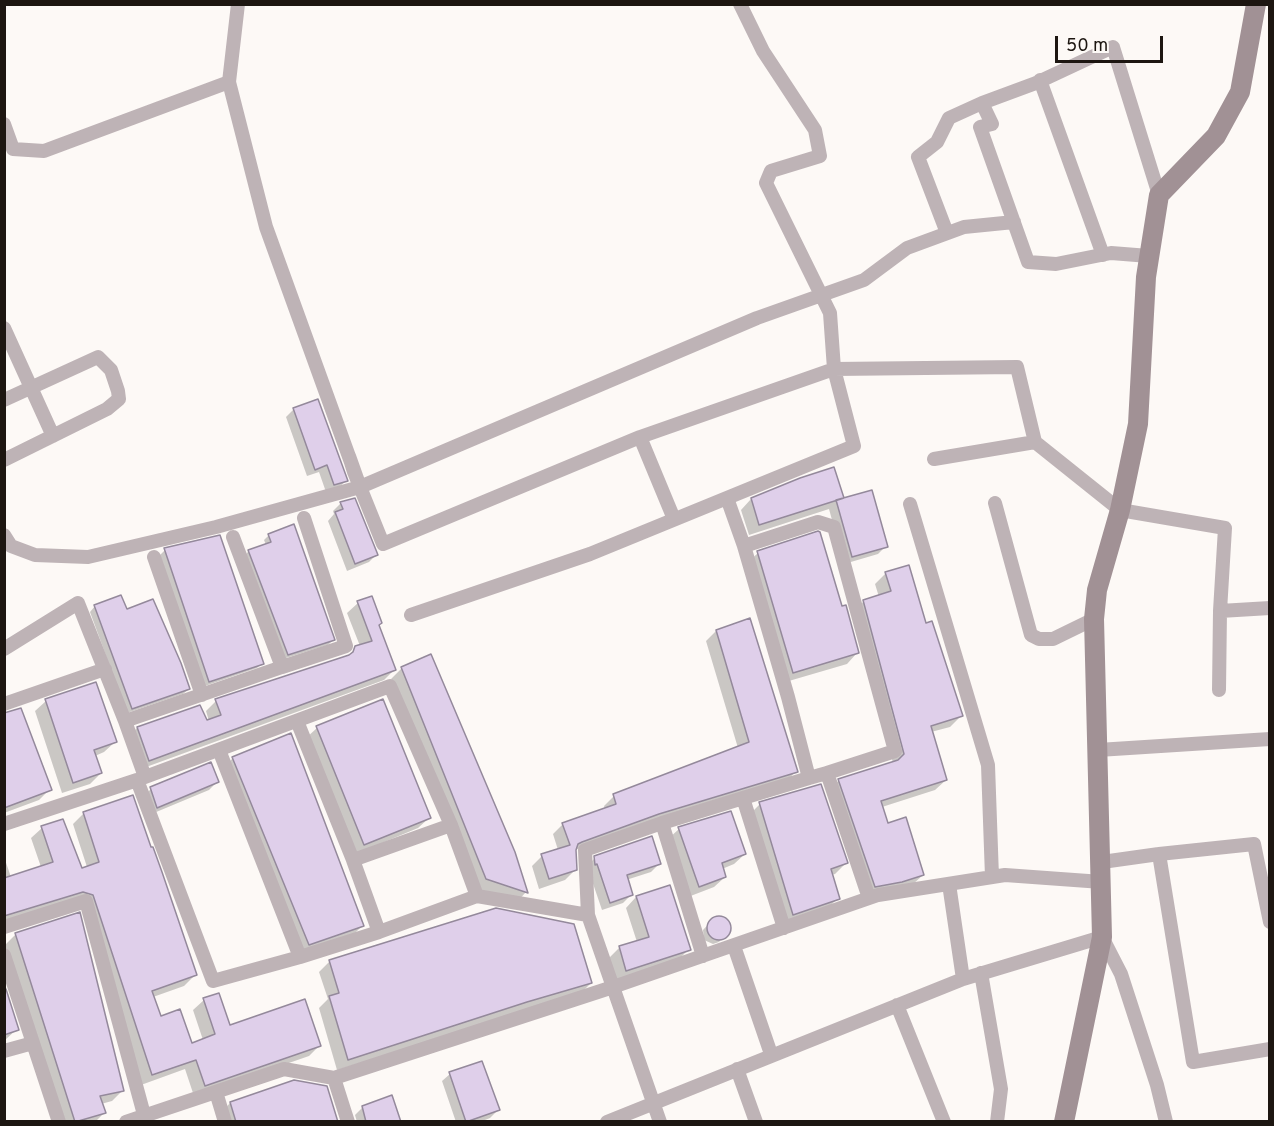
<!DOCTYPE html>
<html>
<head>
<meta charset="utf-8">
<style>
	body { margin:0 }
	#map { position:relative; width:1274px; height:1126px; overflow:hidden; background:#fdf9f6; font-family:Overpass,sans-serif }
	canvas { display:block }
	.frame { position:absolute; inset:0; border:6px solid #1d1611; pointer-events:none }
	.scale { position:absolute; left:1055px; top:36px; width:108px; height:27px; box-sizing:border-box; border:3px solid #1d1611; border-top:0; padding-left:8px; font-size:18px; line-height:21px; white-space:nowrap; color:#1d1611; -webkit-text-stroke:4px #fdf9f6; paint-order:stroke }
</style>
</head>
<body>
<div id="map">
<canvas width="1274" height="1126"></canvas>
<div class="frame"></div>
<div class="scale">50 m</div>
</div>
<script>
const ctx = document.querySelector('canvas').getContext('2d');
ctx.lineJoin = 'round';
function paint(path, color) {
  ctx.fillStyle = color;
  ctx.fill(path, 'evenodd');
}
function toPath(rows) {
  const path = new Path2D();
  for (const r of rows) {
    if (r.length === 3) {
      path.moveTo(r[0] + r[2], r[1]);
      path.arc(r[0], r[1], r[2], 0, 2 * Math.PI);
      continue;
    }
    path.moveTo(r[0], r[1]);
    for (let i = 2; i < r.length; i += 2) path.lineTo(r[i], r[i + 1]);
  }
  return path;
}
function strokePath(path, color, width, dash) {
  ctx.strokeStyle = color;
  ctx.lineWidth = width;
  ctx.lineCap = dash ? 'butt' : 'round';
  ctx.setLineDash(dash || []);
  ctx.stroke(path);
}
paint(toPath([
	[294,409,346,481,338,488,326,492,319,472,307,476,286,417],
	[842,497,886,546,878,554,844,564,829,509,749,535,741,510,751,499],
	[341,503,377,554,369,562,347,571,328,521,334,514,333,511],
	[269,535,333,640,328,645,283,659,243,557,248,552,266,545,264,540],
	[165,550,262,663,257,668,205,686,160,555],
	[758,553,841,608,857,653,847,664,782,683,747,563],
	[886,573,925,624,961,716,950,727,931,732,946,780,935,790,882,807,887,825,923,875,912,885,864,897,829,791,839,780,893,763,853,612,864,601,879,597,875,584],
	[371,598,378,626,394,670,384,680,138,770,127,738,137,728,206,722,209,721,206,711,216,701,346,657,356,648,360,646,347,613,358,603],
	[95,606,126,611,189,689,183,694,127,713,90,612],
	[716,631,796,771,786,782,648,824,575,850,575,870,565,880,539,889,532,866,542,856,558,850,553,834,563,824,605,810,604,806,614,796,738,748,706,641],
	[430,656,526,892,516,903,476,890,391,679,401,669],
	[46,701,115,742,104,752,95,756,101,773,90,784,62,793,35,711],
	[4,714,50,789,39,800,4,813],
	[317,728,429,818,418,828,353,855,306,738],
	[233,758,362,926,351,937,298,954,222,769],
	[210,764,217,782,209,790,149,815,143,797,151,789],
	[132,797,195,975,184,986,153,997,160,1018,191,1045,203,1040,193,1010,204,1000,229,1027,319,1046,309,1056,194,1096,185,1069,141,1085,82,905,4,923,4,857,11,877,41,867,31,838,42,828,81,870,87,867,73,824,83,814],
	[760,804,846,863,835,874,831,875,838,898,827,909,783,925,749,815],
	[679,829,745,854,734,864,722,869,725,877,714,887,688,897,668,839],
	[595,858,659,864,651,872,626,880,631,895,623,903,602,910,587,866],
	[636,897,689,949,678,960,616,980,609,958,619,948,637,942,626,908],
	[720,917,728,923,729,930,719,942,713,944,704,940,703,930,713,919],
	[16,934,123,1090,112,1101,101,1104,104,1113,95,1122,61,1122,5,945],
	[330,961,591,983,580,994,337,1070,319,1008,328,999,319,972],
	[4,992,17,1029,4,1041],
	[450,1074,498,1110,490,1118,480,1122,456,1122,442,1081],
	[230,1103,337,1122,222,1122,220,1114],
	[363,1107,400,1122,357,1122,355,1115]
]), '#0003');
const building = toPath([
	[318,399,348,481,334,485,327,465,315,470,293,408,318,399],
	[834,467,844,498,759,525,751,498,800,478,834,467],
	[872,490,888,547,852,557,836,500,872,490],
	[355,498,378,555,355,564,335,512,343,509,340,502,355,498],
	[294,524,335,640,288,655,248,550,271,542,268,534,294,524],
	[818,531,820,532,842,606,846,605,859,653,793,673,757,551,818,531],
	[220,535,264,664,209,682,164,548,220,535],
	[909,565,926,623,932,621,963,716,931,726,947,780,881,801,888,823,906,817,924,875,902,882,875,887,838,779,898,760,904,754,863,600,891,591,885,572,909,565],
	[121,595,127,609,153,599,181,663,190,689,132,709,94,605,121,595],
	[372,596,382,623,379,625,396,670,149,761,137,727,200,705,207,720,221,715,215,699,349,655,353,652,355,646,372,641,357,601,372,596],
	[750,618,798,772,659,814,582,842,578,844,576,850,577,870,549,879,541,854,570,845,562,823,616,804,613,794,749,742,716,630,750,618],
	[431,654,515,852,528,893,486,879,401,667,431,654],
	[96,682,117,742,94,750,102,773,73,783,45,699,96,682],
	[383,699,431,818,364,845,316,726,383,699],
	[21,708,52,790,4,808,4,713,21,708],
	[291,733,364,926,309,945,232,757,291,733],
	[211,762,219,782,157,808,150,787,211,762],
	[821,784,848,863,831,869,840,899,793,915,759,802,821,784],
	[133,795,151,847,153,847,162,872,197,975,152,991,161,1016,180,1009,192,1043,215,1034,203,998,219,993,230,1025,305,999,321,1046,205,1086,196,1060,152,1075,93,895,83,892,4,916,4,878,53,862,41,826,63,819,82,868,99,862,83,812,133,795],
	[731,811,746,854,722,863,726,877,699,887,678,827,731,811],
	[652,836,661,864,627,875,633,895,610,903,597,864,595,865,594,856,652,836],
	[670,885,691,950,626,971,619,946,649,937,636,896,670,885],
	[496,908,574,924,592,983,527,1002,348,1060,329,996,339,993,329,960,496,908],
	[80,912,124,1091,100,1096,106,1113,75,1122,15,933,80,912],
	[719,928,12],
	[6,989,19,1030,4,1035,4,990,6,989],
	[482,1061,500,1110,466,1122,449,1072,482,1061],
	[294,1080,327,1086,338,1122,236,1122,230,1102,294,1080],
	[392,1095,401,1122,366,1122,362,1106,392,1095]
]);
paint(building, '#dfcfea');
strokePath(building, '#94899b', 1.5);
strokePath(toPath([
	[238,4,229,82,266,227,360,487,349,456,354,472,383,544,640,437,834,369,1017,367,1035,442,1120,510,1225,528,1220,611,1219,690],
	[1040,80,1103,255],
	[4,124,13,149,44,151,229,82],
	[947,233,918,157,937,142,949,118,982,103],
	[1149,256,1111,253,1056,264,1028,262,980,127,992,124,982,103,1036,83,1113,47,1159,195],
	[4,328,53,436],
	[4,400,98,357,111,370,118,391,119,399,107,409,4,460],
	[640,437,674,519],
	[934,459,1035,442],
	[727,498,744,546,818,522,834,527,895,751,827,773,869,898],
	[995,503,1031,635,1039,639,1053,639,1094,619],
	[910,504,988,765,992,877],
	[4,535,11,546,35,555,88,557,216,527,360,487,757,318,864,280,907,248,964,227,1014,222],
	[744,546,788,697,809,778,827,773],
	[154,557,202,695],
	[1220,611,1270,608],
	[411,615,590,554,854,446,834,369,830,313,766,183,771,171,820,156,815,130,763,51,740,4],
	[4,649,78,603,125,721],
	[282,667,346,646,304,518],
	[4,704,105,669],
	[297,721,353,860],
	[219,750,300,957,379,932],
	[1098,750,1270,739],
	[145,777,125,721,282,667,233,537],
	[137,780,213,981,300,957],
	[743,798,809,778],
	[662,823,743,798,784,928],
	[4,824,137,780,390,686,451,825,477,896,588,915,613,987,878,895,1005,875,1102,882],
	[451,825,353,860,379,932,477,896],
	[1159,854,1193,1062,1270,1049],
	[1102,862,1159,854,1254,844,1270,922],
	[588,915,585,850,662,823,703,956],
	[4,927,86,901,146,1122],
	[734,946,771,1054],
	[4,955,59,1122],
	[981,973,1001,1089,997,1122],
	[963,979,1102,937,1121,974,1157,1085,1166,1122],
	[897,1005,944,1122],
	[4,1051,33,1043],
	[737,1069,756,1122],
	[334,1078,348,1122],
	[216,1092,225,1122],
	[126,1122,284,1069,334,1078,613,987,660,1122],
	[607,1122,963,979,949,884]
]), '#beb3b6', 14);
strokePath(toPath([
	[1064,1122,1102,937,1094,619,1097,590,1120,510,1138,424,1146,277,1159,195,1216,136,1240,92,1256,4]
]), '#a19195', 20);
</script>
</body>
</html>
